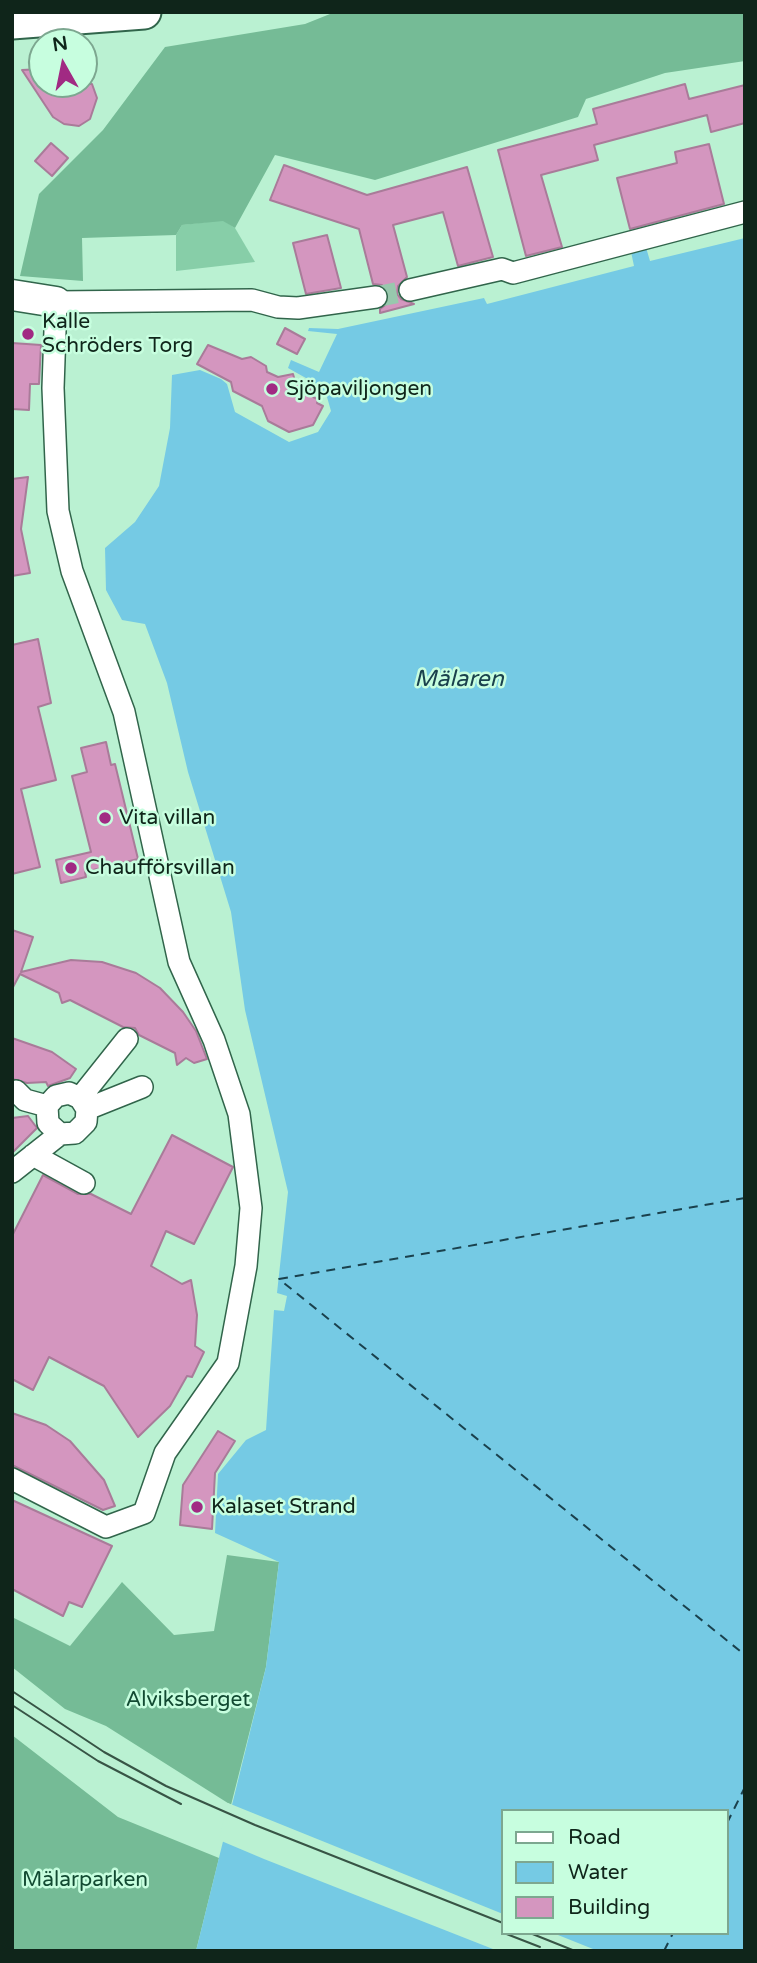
<!DOCTYPE html>
<html>
<head>
<meta charset="utf-8">
<style>
	body { margin:0 }
	#map { position:relative; width:757px; height:1963px; overflow:hidden; background:#baf1d2; font-family:"Varela Round",sans-serif }
	canvas { display:block }
	.frame { position:absolute; inset:0; border:14px solid #0f251a; pointer-events:none }
	.legend { position:absolute; left:501px; top:1809px; width:228px; height:126px; box-sizing:border-box; background:#c7fedf; border:2px solid #7da790; margin:0; padding:9px 12px; list-style:none; font-size:21px; color:#0f251a }
	.legend li { display:flex; align-items:center; gap:14px; height:35px }
	.legend b { width:35px; border:2px solid #7da790 }
	.north { position:absolute; left:28px; top:28px; width:70px; height:70px; box-sizing:border-box; background:#c7fedf; border:2px solid #7da790; border-radius:50%; rotate:351deg; font-size:19px; font-weight:700; line-height:28px; text-align:center; color:#0f251a }
	.north::after { content:''; display:block; margin:auto; width:24px; height:32px; background:#a12a83; clip-path:polygon(50% 0,100% 100%,50% 72%,0 100%) }
</style>
</head>
<body>
<div id="map">
<canvas width="757" height="1963"></canvas>
<div class="frame"></div>
<ul class="legend">
<li><b style="height:9px;background:#fff"></b>Road</li>
<li><b style="height:19px;background:#75cae4"></b>Water</li>
<li><b style="height:19px;background:#d496bf"></b>Building</li>
</ul>
<div class="north">N</div>
</div>
<script>
const ctx = document.querySelector('canvas').getContext('2d');
ctx.lineJoin = 'round';
function paint(path, color) {
  ctx.fillStyle = color;
  ctx.fill(path, 'evenodd');
}
function toPath(rows) {
  const path = new Path2D();
  for (const r of rows) {
    path.moveTo(r[0], r[1]);
    for (let i = 2; i < r.length; i += 2) path.lineTo(r[i], r[i + 1]);
  }
  return path;
}
function strokePath(path, color, width, dash) {
  ctx.strokeStyle = color;
  ctx.lineWidth = width;
  ctx.lineCap = dash ? 'butt' : 'round';
  ctx.setLineDash(dash || []);
  ctx.stroke(path);
}
function write(font, color, halo, rows, align = 'center') {
  ctx.font = font + ' "Varela Round",sans-serif';
  ctx.lineWidth = 5;
  ctx.setLineDash([]);
  ctx.textBaseline = 'middle';
  ctx.strokeStyle = halo;
  ctx.fillStyle = color;
  for (const [text, x, y, turn = 0] of rows) {
    ctx.save();
    ctx.translate(x, y);
    ctx.rotate((+turn || 0) * Math.PI / 180);
    ctx.textAlign = isNaN(turn) ? turn : align;
    if (halo) ctx.strokeText(text, 0, 0);
    ctx.fillText(text, 0, 0);
    ctx.restore();
  }
}
paint(toPath([
	[223,220,235,228,255,262,176,271,176,235,182,225]
]), '#87cea8');
paint(toPath([
	[335,12,745,12,745,61,665,73,586,99,578,117,375,180,275,155,235,228,223,221,182,225,176,235,82,238,83,281,20,276,39,194,103,130,165,47,305,24],
	[227,1555,279,1562,266,1667,231,1805,106,1726,65,1709,12,1667,12,1617,70,1646,122,1582,174,1635,214,1631],
	[12,1735,118,1817,219,1858,196,1951,12,1951]
]), '#75bb96');
paint(toPath([
	[745,238,745,1951,196,1951,266,1667,279,1562,215,1533,218,1474,246,1440,266,1430,274,1310,284,1311,287,1296,277,1293,288,1192,245,1010,231,912,188,772,167,683,145,624,122,620,106,590,105,548,135,522,159,486,170,428,172,375,200,370,221,379,227,384,235,412,289,442,318,432,331,411,327,397,315,391,313,382,288,368,291,360,319,372,337,334,308,331,309,328,338,329,484,298,487,304,634,266,630,247,645,244,650,261],
	[503,1811,727,1811,727,1933,503,1933]
]), '#75cae4');
paint(toPath([
	[228,1803,503,1914,503,1933,553,1933,598,1951,498,1951,264,1859,219,1840]
]), '#baf1d2');
strokePath(toPath([
	[745,1198,279,1279,745,1655],
	[727,1823,745,1787],
	[664,1951,673,1933]
]), '#1a414d', 2, [9, 7]);
const building = toPath([
	[42,69,42,84,92,84,97,98,90,119,79,126,64,124,53,117,22,70,42,69],
	[685,84,689,99,745,85,745,123,711,132,707,115,594,145,598,160,541,175,562,247,526,256,498,150,597,124,593,109,685,84],
	[51,143,68,158,52,176,35,161,51,143],
	[709,144,724,204,630,229,617,178,677,163,675,152,709,144],
	[284,165,367,195,467,167,493,257,458,266,443,212,393,225,407,277,398,286,397,294,401,299,414,304,380,313,380,309,388,303,389,295,382,285,373,284,359,229,270,200,284,165],
	[327,235,341,288,306,294,293,243,327,235],
	[285,328,305,339,297,354,277,344,285,328],
	[12,343,41,345,39,384,30,384,29,410,12,409,12,343],
	[208,345,242,359,251,357,266,366,267,372,278,377,293,374,295,381,310,388,313,397,318,399,317,403,323,406,313,425,289,432,268,421,262,406,233,391,231,382,197,364,208,345],
	[28,477,21,529,30,573,12,576,12,479,28,477],
	[38,639,51,703,38,707,56,780,21,789,40,867,12,874,12,645,38,639],
	[106,742,111,765,115,764,138,859,85,872,86,877,61,883,56,860,91,852,72,776,87,772,81,748,106,742],
	[12,930,33,937,21,972,71,960,102,962,136,973,160,988,183,1012,196,1031,207,1059,194,1063,186,1058,177,1065,175,1053,139,1035,135,1028,123,1027,70,1000,62,1003,59,993,20,974,12,989,12,930],
	[12,1038,52,1052,76,1069,70,1078,48,1086,46,1082,27,1083,12,1079,12,1038],
	[28,1116,37,1128,12,1153,12,1118,28,1116],
	[172,1135,233,1167,194,1244,166,1231,151,1266,182,1284,191,1280,197,1315,195,1346,204,1352,192,1377,187,1376,170,1406,138,1437,104,1386,49,1357,33,1390,12,1379,12,1236,43,1175,78,1194,91,1194,131,1214,172,1135],
	[12,1413,46,1425,70,1441,104,1480,115,1506,103,1510,12,1465,12,1413],
	[218,1431,235,1441,215,1473,212,1529,180,1525,183,1485,218,1431],
	[12,1500,112,1546,82,1607,69,1602,63,1616,12,1589,12,1500]
]);
paint(building, '#d496bf');
strokePath(building, '#a97b99', 2);
strokePath(toPath([
	[376,297,410,290]
]), '#98c8ad', 21, [21, 10]);
const street = toPath([
	[410,290,502,269,513,273,745,212],
	[16,1091,25,1100,47,1106],
	[80,1098,127,1039],
	[87,1109,142,1087],
	[33,1155,84,1183],
	[12,1172,60,1134,75,1133,86,1122,87,1109,80,1098,69,1093,56,1096,47,1106,48,1123,60,1134],
	[12,1479,106,1527,144,1513,165,1453,228,1363,246,1266,251,1208,239,1114,214,1040,179,962,124,712,72,571,58,511,53,388,56,302,252,300,278,307,298,308,376,297]
]);
const secondary = toPath([
	[12,295,56,302]
]);
const primary = toPath([
	[12,22,144,12]
]);
strokePath(street, '#31654b', 24);
strokePath(secondary, '#31654b', 33);
strokePath(primary, '#31654b', 37);
strokePath(street, '#fff', 21);
strokePath(secondary, '#fff', 30);
strokePath(primary, '#fff', 33);
strokePath(toPath([
	[12,1691,104,1752,166,1786,255,1825,503,1923],
	[12,1705,98,1761,181,1804],
	[504,1933,540,1947],
	[530,1933,575,1951]
]), '#375445', 2);
for (const [x, y, r, color] of [
	[28,334,7,"#a12a83"],
	[272,389,7,"#a12a83"],
	[105,818,7,"#a12a83"],
	[71,868,7,"#a12a83"],
	[197,1507,7,"#a12a83"]
]) {
  const dot = new Path2D();
  dot.arc(x, y, r, 0, 2 * Math.PI);
  ctx.fillStyle = color;
  ctx.fill(dot);
  strokePath(dot, '#c7fedf', 2.5);
}
write('21px', '#0f251a', '#c7fedf', [
	["Kalle",42,322],
	["Schröders Torg",42,346],
	["Sjöpaviljongen",286,389],
	["Vita villan",119,818],
	["Chaufförsvillan",85,868],
	["Kalaset Strand",211,1507]
], 'left');
write('21px', '#124a32', '#c7fedf', [
	["Alviksberget",188,1700],
	["Mälarparken",85,1880]
]);
write('italic 23px', '#1a414d', '#c7fedf', [
	["Mälaren",459,680]
]);
</script>
</body>
</html>
